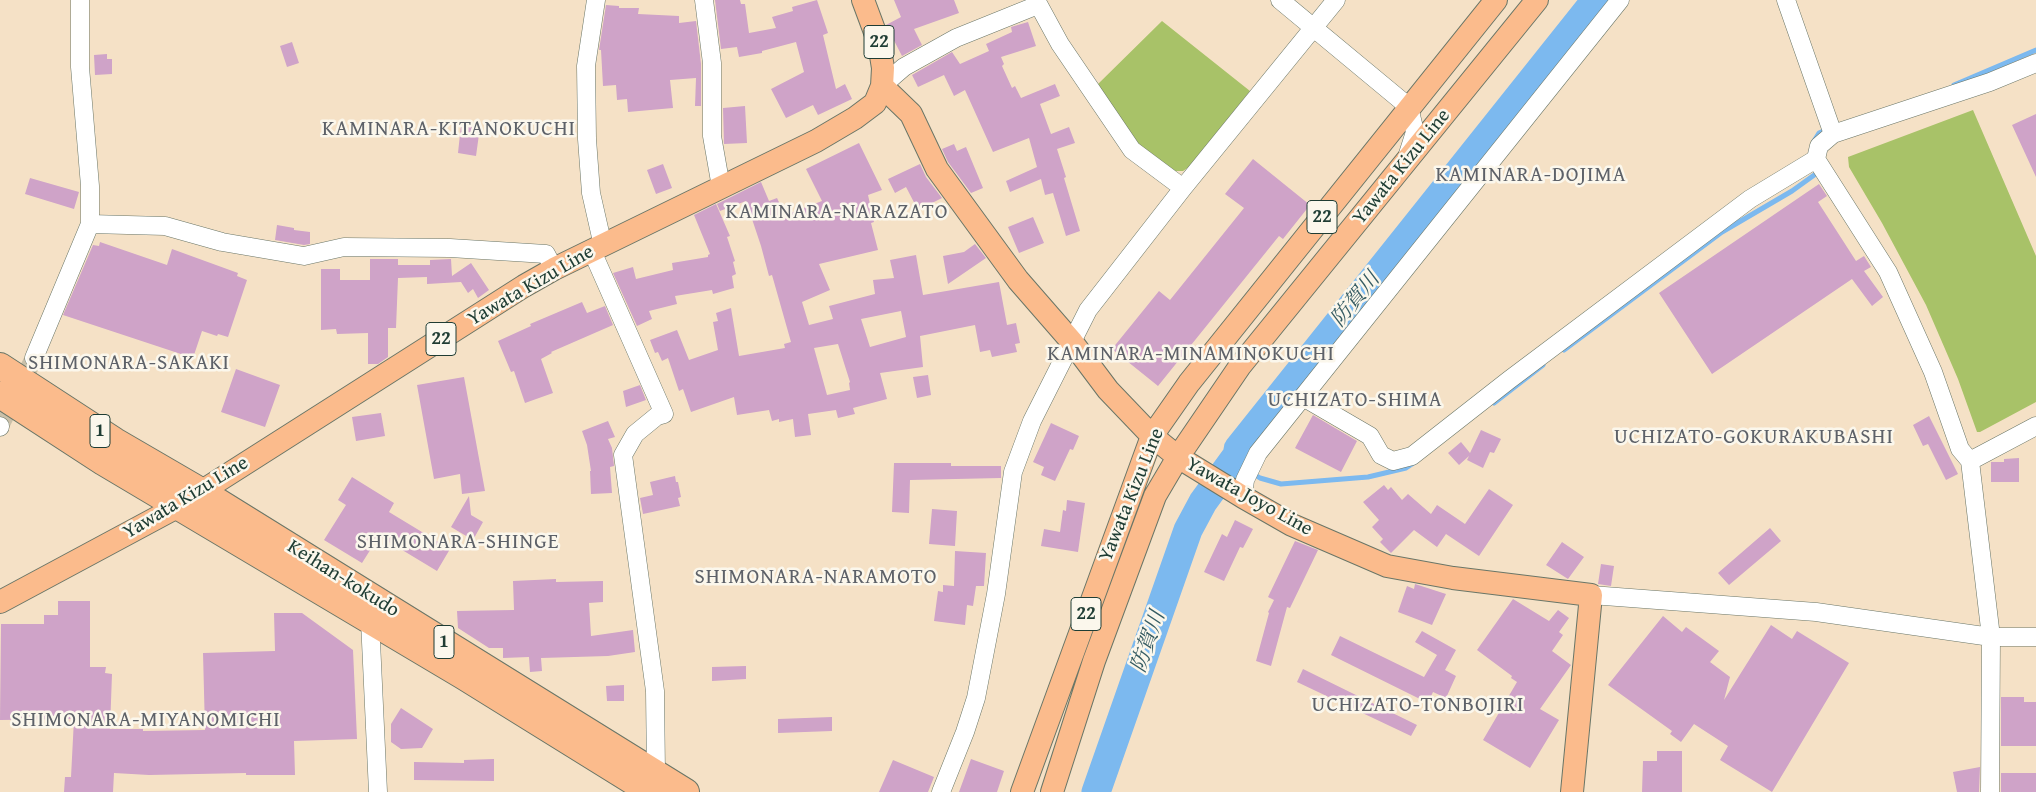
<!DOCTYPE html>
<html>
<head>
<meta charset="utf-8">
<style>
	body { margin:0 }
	canvas { display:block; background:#f5e1c6 }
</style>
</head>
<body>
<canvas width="2036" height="792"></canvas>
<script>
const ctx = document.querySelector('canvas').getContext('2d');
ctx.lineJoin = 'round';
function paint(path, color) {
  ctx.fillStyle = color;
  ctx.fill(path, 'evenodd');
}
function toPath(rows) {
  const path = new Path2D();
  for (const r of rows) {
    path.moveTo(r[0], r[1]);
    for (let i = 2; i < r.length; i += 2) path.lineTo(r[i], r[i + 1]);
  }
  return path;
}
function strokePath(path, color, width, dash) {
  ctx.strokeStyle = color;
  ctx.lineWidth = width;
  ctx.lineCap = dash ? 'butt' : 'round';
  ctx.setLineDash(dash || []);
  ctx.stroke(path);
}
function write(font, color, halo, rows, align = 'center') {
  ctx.font = font + ' "Gentium Book Plus","Noto Serif JP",serif';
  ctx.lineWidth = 5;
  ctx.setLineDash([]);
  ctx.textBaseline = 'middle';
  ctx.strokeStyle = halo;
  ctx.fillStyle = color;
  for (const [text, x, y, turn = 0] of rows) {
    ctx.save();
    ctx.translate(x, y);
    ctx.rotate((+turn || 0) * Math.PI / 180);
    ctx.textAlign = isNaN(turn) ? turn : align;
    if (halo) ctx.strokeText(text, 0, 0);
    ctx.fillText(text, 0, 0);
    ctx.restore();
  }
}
paint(toPath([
	[1162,21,1250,91,1189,167,1183,171,1171,171,1134,146,1096,86],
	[1973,110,2036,256,2036,402,1980,432,1977,432,1958,379,1926,305,1882,223,1849,167,1848,157]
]), '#a8c268');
strokePath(toPath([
	[1954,85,2036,50],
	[1814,141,1819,133,1828,129],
	[1564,350,1722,232,1792,191,1817,173,1815,168],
	[1494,403,1543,365],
	[1231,460,1260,478,1281,484,1368,477,1406,468,1415,462]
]), '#7cb9ef', 5);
strokePath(toPath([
	[1096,792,1188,530,1203,502,1238,454,1238,449,1596,0]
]), '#7cb9ef', 29);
paint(toPath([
	[715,0,740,0,741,4,745,4,749,33,776,28,772,17,793,11,792,7,817,0,828,33,823,35,836,89,845,84,852,99,818,115,813,105,786,118,771,89,804,72,796,42,762,51,762,53,739,57,737,47,721,49],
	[894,0,954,0,959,13,914,29,922,45,902,56,886,25,901,17],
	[606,5,619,6,619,8,639,8,638,14,679,16,679,23,696,21,701,64,701,106,695,106,696,78,670,80,673,108,628,112,627,99,617,100,616,85,603,86,601,50,599,50],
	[1028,22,1036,46,1001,57,1004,64,1002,66,1012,88,1015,86,1021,98,1055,84,1060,96,1040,104,1051,134,1069,127,1075,143,1057,149,1066,177,1064,178,1080,231,1066,236,1053,193,1045,195,1041,179,1010,192,1006,181,1037,167,1029,138,993,152,965,90,954,96,944,75,918,87,912,75,952,52,960,64,989,51,986,44,1012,32,1011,27],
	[292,42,299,63,287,67,280,46],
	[107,54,107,59,112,59,112,74,95,75,94,55],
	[745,106,747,143,724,144,723,108],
	[2036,114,2036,177,2012,125],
	[461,125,480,127,476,156,458,153],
	[859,143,882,190,868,195,874,222,871,223,878,250,819,264,830,290,802,302,809,325,833,319,829,306,875,294,873,280,894,278,890,260,916,255,923,295,999,282,1007,325,1016,323,1020,343,1015,344,1017,352,992,357,990,350,980,352,975,325,920,336,923,367,880,373,887,399,853,408,855,414,838,418,836,410,808,414,811,435,795,437,793,419,779,422,779,419,772,421,769,410,737,415,734,397,691,412,683,389,679,391,668,358,662,361,658,352,655,353,650,340,677,330,689,360,718,350,713,322,718,321,716,313,731,308,739,356,785,348,784,344,791,342,772,275,769,276,761,246,746,201,720,211,717,204,761,182,769,201,777,198,785,215,822,201,806,169],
	[901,311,906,337,870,347,861,319],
	[838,344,850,382,849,383,850,390,827,395,814,348],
	[954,144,957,151,966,147,983,188,971,193,948,162,942,149],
	[1253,159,1310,205,1283,239,1279,236,1158,386,1112,349,1159,291,1170,300,1244,208,1225,194],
	[663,164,672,188,656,194,647,170],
	[920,164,926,177,942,198,918,210,906,187,895,193,888,179],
	[30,178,79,192,74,209,25,194],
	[1819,184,1827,196,1818,202,1856,261,1864,256,1871,267,1864,271,1883,297,1872,306,1852,279,1712,374,1659,293],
	[716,204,730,236,727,237,735,261,733,262,736,274,732,276,734,288,713,294,712,290,675,296,677,304,649,311,652,319,637,326,613,273,633,267,636,279,673,270,672,263,708,257,708,255,710,254,694,215],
	[1033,217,1044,243,1019,253,1008,227],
	[277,225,294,228,294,230,310,232,310,244,304,245,275,240],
	[100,242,167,265,172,249,238,273,237,276,247,280,228,337,218,334,217,336,202,331,193,358,63,315,93,245,99,246],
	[975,244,986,258,948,284,943,256,964,252],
	[370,259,398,259,398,265,430,265,430,260,451,259,452,276,471,263,489,290,478,298,473,289,468,293,461,282,427,284,427,277,398,278,396,328,388,328,388,357,378,364,368,364,368,333,337,334,336,329,321,330,321,269,340,269,340,280,370,280],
	[582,302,587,313,605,306,613,325,551,352,552,353,541,359,553,393,525,403,514,371,511,372,498,341,531,326,530,324],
	[236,369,280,385,265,427,221,412],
	[928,375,931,395,917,398,913,377],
	[464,377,485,491,462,494,460,474,434,479,417,385],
	[640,385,646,400,626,407,623,391],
	[381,413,385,436,356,441,352,417],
	[1313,415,1357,441,1341,472,1295,448],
	[1929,416,1958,474,1946,480,1928,444,1923,446,1913,425],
	[608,421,615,437,608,439,612,448,614,466,610,467,612,493,591,494,590,471,591,471,587,445,582,431],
	[1051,423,1079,436,1073,450,1070,449,1055,481,1041,475,1044,467,1033,462],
	[1481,430,1501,439,1494,453,1490,452,1483,468,1467,460,1469,456,1459,465,1448,453,1461,442,1470,453],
	[2019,458,2019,482,1991,482,1991,462,2004,462,2004,459],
	[894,463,951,463,951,466,1001,466,1001,478,910,480,909,513,892,512],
	[675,476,676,482,678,482,681,497,678,498,680,506,643,514,640,498,653,495,650,482],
	[352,477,394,503,389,512,450,549,437,571,379,536,362,563,324,540,346,505,338,500],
	[1384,485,1388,490,1391,487,1402,500,1408,494,1431,514,1437,505,1465,524,1489,489,1513,505,1479,556,1446,534,1437,547,1414,530,1391,553,1380,542,1383,539,1372,527,1379,520,1363,502],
	[469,496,471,515,483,522,473,540,451,527],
	[1067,500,1085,503,1078,552,1041,546,1044,529,1060,532,1063,510,1066,511],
	[932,509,957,511,955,546,929,544],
	[1235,520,1253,529,1243,548,1240,547,1224,581,1204,572,1222,534,1227,537],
	[1770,528,1781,541,1729,585,1718,573],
	[1295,541,1318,550,1290,608,1287,607,1271,666,1256,661,1269,613,1268,612,1274,600,1268,597],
	[1562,542,1584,557,1568,579,1546,565],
	[955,551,986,553,984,586,976,586,973,606,967,605,965,625,934,621,938,591,943,592,943,585,954,586],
	[1601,564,1614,566,1611,586,1598,584],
	[556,579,556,582,603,581,603,602,589,603,591,636,633,630,635,652,608,656,541,658,542,671,530,672,529,657,503,658,503,648,489,648,458,628,457,611,514,610,513,581],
	[1415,584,1446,594,1432,625,1398,612,1407,586,1414,589],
	[1513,599,1549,621,1558,610,1569,618,1559,632,1563,635,1552,651,1571,665,1540,709,1559,720,1530,768,1483,740,1517,682,1511,678,1512,676,1477,650],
	[58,601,90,601,90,667,106,667,105,673,112,674,110,729,143,729,143,731,205,730,203,653,275,651,274,613,302,613,353,650,357,739,294,741,295,775,246,775,246,773,149,775,114,773,113,792,64,792,65,777,71,777,74,719,0,720,1,624,44,624,44,615,58,615],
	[1663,616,1682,632,1686,627,1719,651,1710,662,1730,677,1724,700,1771,625,1792,639,1797,631,1849,663,1772,792,1720,760,1728,746,1694,724,1681,742,1670,734,1672,731,1608,685],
	[1422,631,1456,650,1445,670,1456,676,1446,698,1433,692,1428,703,1331,655,1340,636,1424,677,1437,655,1415,642],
	[746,666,746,679,712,681,712,667],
	[1303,669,1417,725,1411,736,1297,682],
	[624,685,624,701,607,701,606,686],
	[2001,697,2024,697,2024,702,2036,702,2036,746,2001,746],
	[401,708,433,729,422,748,401,749,391,742,391,724],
	[832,717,832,731,778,733,778,719],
	[1657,751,1682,751,1682,792,1642,792,1643,761,1657,761],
	[494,759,494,781,414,780,414,762,464,763,464,760],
	[971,759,1004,771,997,792,959,792],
	[893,760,934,777,928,792,879,792],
	[1980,767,1979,792,1957,792,1953,772],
	[2001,773,2036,773,2036,792,2001,792]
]), '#cfa3c8');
strokePath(toPath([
	[0,426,34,358]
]), '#cac0a9', 18, [18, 9]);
const minor = toPath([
	[596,0,586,66,587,139,591,193,603,246],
	[704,0,712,63,712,136,721,187],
	[1036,0,1060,44,1132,150,1183,188],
	[1280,0,1409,107,1415,132,1408,154],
	[1786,0,1833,134],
	[882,86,904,67,956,38,1038,5],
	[1816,159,1888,272,1933,372,1960,449,1970,461,1991,637,1990,792],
	[90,224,165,226,222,242,304,256,344,247,450,248,546,254,554,269],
	[592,251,664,414,657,416,635,434,623,455,655,691,656,773],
	[34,358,90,224,90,186,80,67,80,0],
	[1303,397,1370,436,1381,455,1393,461,1412,456,1509,380,1750,199,1816,159,1819,146,1833,134,1990,82,2036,63],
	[0,427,0,426],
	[1970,461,2036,426],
	[1243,497,1245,480,1258,453,1620,0],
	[1591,595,1816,612,1991,637,2036,637],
	[370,620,378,792],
	[941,792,965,732,976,698,996,594,1013,472,1032,421,1088,310,1183,188,1336,0]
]);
const major = toPath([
	[882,86,911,114,937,169,1018,280,1072,342,1108,390,1152,436,1178,457,1243,497,1292,525,1387,566,1453,578,1591,595,1572,792],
	[0,602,177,507,524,286,554,269,816,141,855,118,875,103,882,86,883,68,879,43,863,0],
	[1022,792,1152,436,1189,383,1496,0],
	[1052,792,1094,661,1155,496,1178,457,1240,366,1537,0]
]);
const highway = toPath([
	[0,366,115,441,201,491,686,792],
	[0,395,103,462,463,676,650,792]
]);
strokePath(minor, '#6a7667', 19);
strokePath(major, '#6a7667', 24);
strokePath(highway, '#6a7667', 28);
strokePath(minor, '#fff', 18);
strokePath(major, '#fbbb8c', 22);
strokePath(highway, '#fbbb8c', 26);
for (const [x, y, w] of [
	[879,42,30],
	[1322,217,30],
	[441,339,30],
	[100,431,20],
	[1086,614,30],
	[444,642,20]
]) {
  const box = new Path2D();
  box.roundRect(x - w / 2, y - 16.5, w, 33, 4);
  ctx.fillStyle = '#fbf7ec';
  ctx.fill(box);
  strokePath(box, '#1f3d34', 1);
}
write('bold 19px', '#1f3d34', null, [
	["22",879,42],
	["22",1322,217],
	["22",441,339],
	["1",100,431],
	["22",1086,614],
	["1",444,642]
]);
write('20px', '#1f3d34', '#fbf7ec', [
	["Yawata Kizu Line",1402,167,-51],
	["Yawata Kizu Line",531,286,-30],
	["Yawata Kizu Line",1132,495,-68],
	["Yawata Joyo Line",1249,497,29],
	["Yawata Kizu Line",186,498,-31],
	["Keihan-kokudo",343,579,32]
]);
ctx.letterSpacing = '1px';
write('21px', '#5d6168', '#fbf7ec', [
	["KAMINARA-KITANOKUCHI",449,130],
	["KAMINARA-DOJIMA",1531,176],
	["KAMINARA-NARAZATO",837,213],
	["KAMINARA-MINAMINOKUCHI",1191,355],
	["SHIMONARA-SAKAKI",129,364],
	["UCHIZATO-SHIMA",1355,401],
	["UCHIZATO-GOKURAKUBASHI",1754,438],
	["SHIMONARA-SHINGE",458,543],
	["SHIMONARA-NARAMOTO",816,578],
	["UCHIZATO-TONBOJIRI",1418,706],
	["SHIMONARA-MIYANOMICHI",146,721]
]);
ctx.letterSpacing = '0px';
write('italic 21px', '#365c63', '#fbf7ec', [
	["防賀川",1356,300,-51],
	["防賀川",1149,642,-71]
]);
</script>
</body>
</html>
